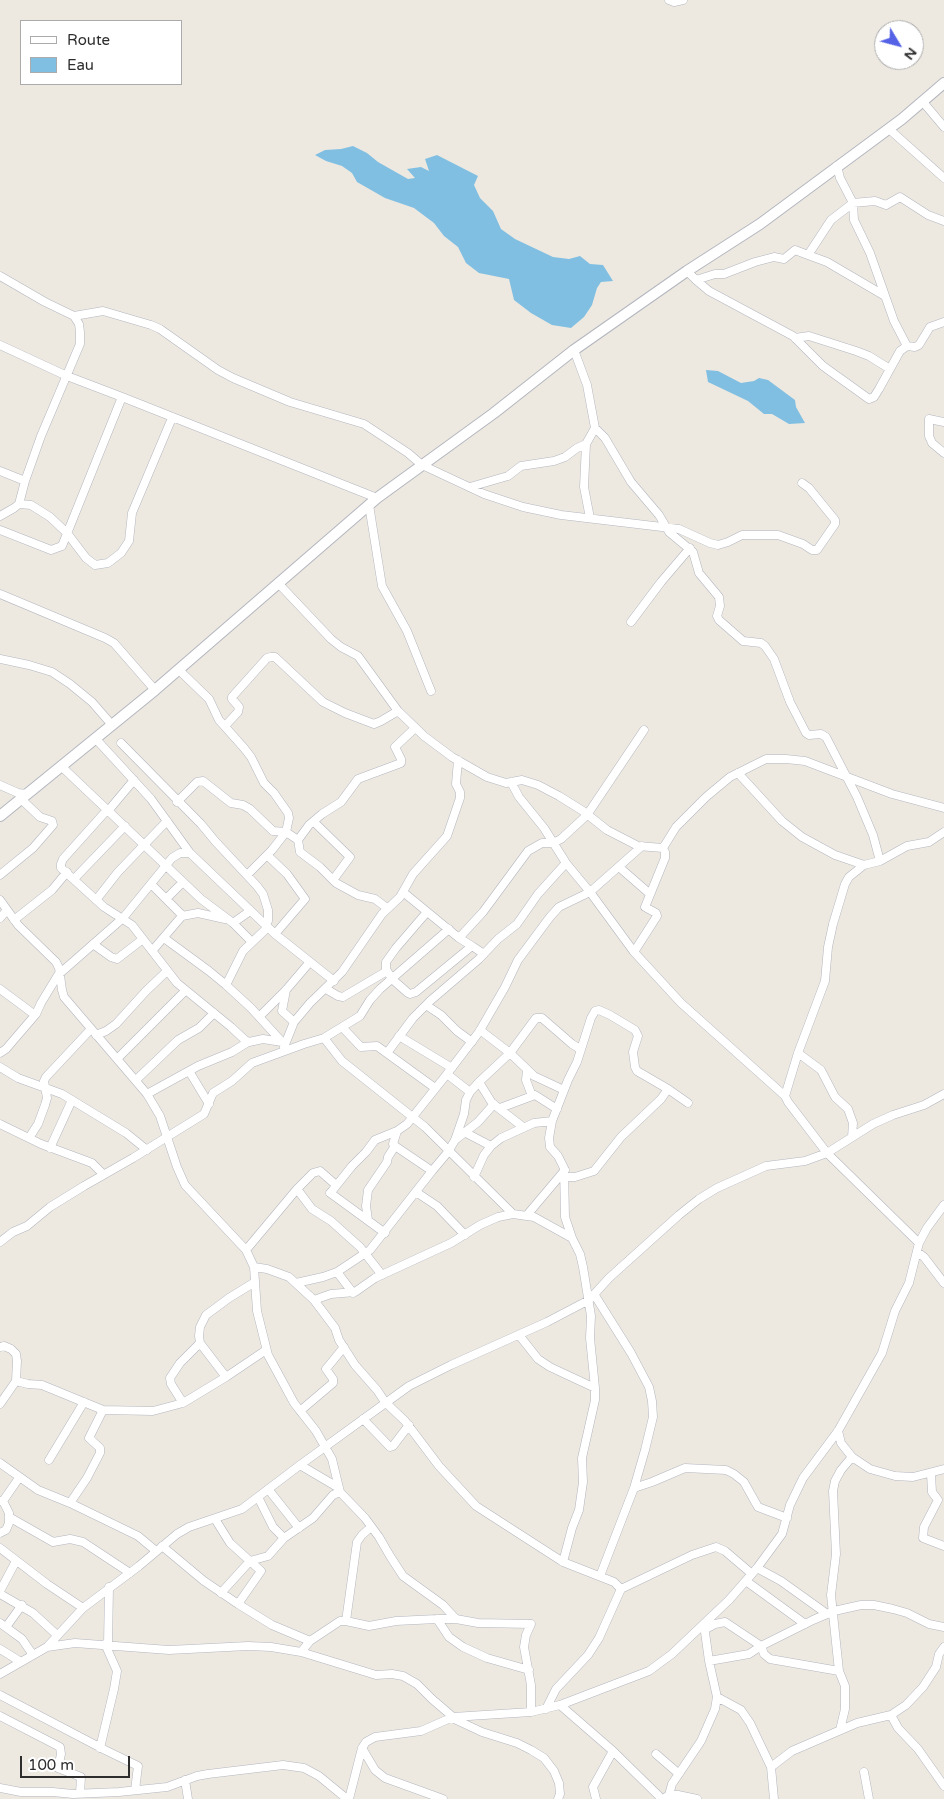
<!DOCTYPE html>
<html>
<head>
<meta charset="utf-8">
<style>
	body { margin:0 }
	#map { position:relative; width:944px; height:1799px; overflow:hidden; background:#ede9e1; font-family:"Varela Round",sans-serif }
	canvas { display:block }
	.legend { position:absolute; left:20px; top:20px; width:162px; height:65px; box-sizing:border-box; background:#fff; border:1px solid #ababab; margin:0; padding:6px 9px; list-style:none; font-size:15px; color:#2d2d2d }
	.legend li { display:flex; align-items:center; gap:10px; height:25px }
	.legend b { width:25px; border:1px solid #ababab }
	.north { position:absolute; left:874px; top:20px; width:50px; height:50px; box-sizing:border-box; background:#fff; border:1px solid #ababab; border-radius:50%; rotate:127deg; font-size:14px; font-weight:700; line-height:20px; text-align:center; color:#2d2d2d }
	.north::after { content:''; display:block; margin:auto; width:18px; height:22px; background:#5562e6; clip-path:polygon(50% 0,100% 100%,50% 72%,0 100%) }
	.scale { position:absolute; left:20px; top:1756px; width:110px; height:22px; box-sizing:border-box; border:2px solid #2d2d2d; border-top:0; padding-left:6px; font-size:15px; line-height:18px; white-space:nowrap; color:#2d2d2d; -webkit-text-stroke:4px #fff; paint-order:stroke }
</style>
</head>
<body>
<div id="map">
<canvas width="944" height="1799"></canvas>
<ul class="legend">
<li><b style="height:6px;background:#fff"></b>Route</li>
<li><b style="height:14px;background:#81bfe2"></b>Eau</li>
</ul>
<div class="north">N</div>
<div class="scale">100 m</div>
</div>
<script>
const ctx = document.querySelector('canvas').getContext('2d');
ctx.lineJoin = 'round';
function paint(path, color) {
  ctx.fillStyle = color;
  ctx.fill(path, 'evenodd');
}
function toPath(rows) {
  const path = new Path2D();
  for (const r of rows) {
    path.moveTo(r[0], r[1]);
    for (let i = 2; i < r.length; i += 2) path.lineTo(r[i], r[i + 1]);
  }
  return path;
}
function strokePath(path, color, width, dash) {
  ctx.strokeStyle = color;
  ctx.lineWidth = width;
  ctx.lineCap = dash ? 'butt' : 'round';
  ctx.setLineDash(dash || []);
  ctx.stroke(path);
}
paint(toPath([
	[353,146,367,153,378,162,408,179,415,178,407,169,421,167,429,171,425,159,437,155,478,176,474,185,480,198,493,211,501,229,515,239,553,257,569,259,580,256,590,264,603,265,613,281,601,282,597,288,592,305,584,317,571,328,552,325,531,313,514,300,509,279,479,273,466,263,458,247,444,236,434,223,414,208,385,198,357,182,352,173,342,166,326,161,315,155,325,150,341,149],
	[706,370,718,371,741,383,754,381,759,378,768,380,795,400,796,407,805,423,789,424,772,414,764,414,748,401,708,382]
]), '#81bfe2');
const minor = toPath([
	[669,0,674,2,683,0],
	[923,102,944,127],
	[889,129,944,178],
	[837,166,840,178,853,203,854,220,870,253,894,321,907,346],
	[687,271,696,280,709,291,793,336,823,366,869,399,874,397,879,389,900,351,907,346,915,347,919,345,930,327,944,322],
	[0,276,45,302,74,316,79,324,80,332,80,344,41,436,25,481,19,504,14,508,0,516],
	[696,280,715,274,724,274,755,262,774,257,784,259,795,250,808,255],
	[885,296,827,262,808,255,831,220,853,203,875,201,886,205,900,197,928,215,944,221],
	[74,316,103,311,151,325,160,329,218,370,233,378,290,402,364,424,408,453,422,465,484,494,523,507,561,515,679,529,710,543,718,545,728,542,742,535,778,535,803,544,812,550,817,550,835,524,835,520,809,488,802,483],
	[795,338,809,336,856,351,869,356,890,369],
	[0,345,67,376,122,397,62,546,51,550,0,530],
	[574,350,587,385,595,428,605,438,631,482,659,515,669,532,693,552,699,573,719,597,720,606,717,616,719,620,743,641,761,643,765,646,774,659,790,702,806,733,809,735,821,734,826,737,857,797,873,835,880,861],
	[122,397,377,498],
	[944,422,929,419,929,436,932,443,944,453],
	[0,471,25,481],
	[470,487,508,476,521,466,554,461,565,457,577,448,586,444],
	[19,504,31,505,50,517,67,533,86,558,95,565,108,563,121,553,129,541,132,513,172,418],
	[369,505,382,586,407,631,431,691],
	[590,518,584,487,586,444,595,428],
	[278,583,331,639,341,647,358,656,398,711,424,736,452,757,487,777,506,783,522,780,538,785,559,796,583,811,607,830,638,846,663,848,676,827,706,797,730,777,766,759,786,759,805,761,892,794,944,808],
	[0,594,105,638,114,643,155,690],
	[631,622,661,582,690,548],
	[0,659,29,665,52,672,70,684,92,702,112,725],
	[179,670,209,699,219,720,244,748,251,757,264,783,274,793,288,813,289,818,286,832,272,850,247,875],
	[225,726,238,712,239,707,232,699,232,697,267,658,271,657,275,657,323,702,345,713,374,724,381,721,398,711],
	[95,738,151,799,190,853,275,934,334,981],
	[121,743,201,824,215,841,257,886,263,894,268,910,268,921,265,924],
	[61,766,201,899,233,923,251,941],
	[738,773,782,821,802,837,835,855,864,865],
	[511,782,519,797,544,828,566,863,590,892,634,952,681,1003,785,1096],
	[0,785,18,793,27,794],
	[177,802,197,782,203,781,231,803,243,805,250,809,273,831,286,832,298,840,300,852,320,867,336,883,358,895,375,899,387,908],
	[107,810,63,859,61,864,61,868,104,907,132,925,177,983,231,1027,245,1040,249,1042,263,1039,282,1042],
	[108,811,134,780],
	[314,822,350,857,333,880],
	[298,840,309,825,322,814,341,802,358,779,401,763,401,759,395,747,415,728],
	[267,855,287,874,305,899,275,934],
	[619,867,650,894],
	[0,875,33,848,53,825,52,821,40,817,21,799],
	[74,879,125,826],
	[151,884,183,916],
	[403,892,459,938,472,946],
	[167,898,183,882],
	[0,900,18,925,56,962,59,968,62,990,64,997,147,1094,160,1116,177,1167,185,1185,246,1250,254,1267,267,1269,289,1277,314,1300,335,1328,339,1340,355,1365,377,1390,385,1402,405,1421,439,1466,476,1506,563,1562,614,1582,621,1589,599,1638,588,1655,556,1689,546,1709],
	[96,900,118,872,167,821],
	[427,912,396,948,386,962,386,969,392,979,408,993,410,994,416,992,472,946,484,954],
	[0,918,7,910],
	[14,920,52,890,67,872],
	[233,923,250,911],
	[164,938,209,971,226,985,251,1008,283,1043],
	[459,938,483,912,528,851,542,843,553,843,561,839,587,815,644,730],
	[93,944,111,957,117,959,143,939],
	[152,951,182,916,198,913,225,919],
	[634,952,657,916,656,913,645,907,665,858,665,852,663,848],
	[226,985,243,951,268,927],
	[0,989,35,1015],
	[326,989,338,996,343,997,387,971],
	[286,990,282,1011,294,1022],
	[426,1005,441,1015,457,1031,472,1042],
	[259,1017,286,990,309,963],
	[342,1027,361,1047,377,1046,435,1088],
	[480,1030,510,1053,534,1076,564,1090],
	[96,1035,106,1031,116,1024,146,991,166,972],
	[399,1036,452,1068],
	[324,1038,342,1061,425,1127,513,1214],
	[284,1047,294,1022,310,1003,342,972,382,914,400,897,413,874,447,836,460,798,460,792,456,784,458,760],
	[0,1053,6,1049,36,1014,41,1003,58,975,123,918,172,858,180,853,190,853],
	[387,1053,413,1018,430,1001,479,959,498,939,517,924,538,894,566,863],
	[798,1053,821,1070,835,1097,848,1109,853,1123,852,1137],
	[118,1058,185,991],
	[0,1067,18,1078,62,1094,126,1133,147,1150],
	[527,1070,526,1080,532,1096],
	[189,1071,209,1104],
	[447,1074,470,1092],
	[136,1080,178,1040,199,1028,214,1013],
	[479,1082,492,1103,523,1127],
	[147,1094,198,1066,232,1052,248,1042],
	[500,1108,535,1095,557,1109],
	[0,1124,41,1144,92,1163,103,1174],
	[466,1133,491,1146],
	[29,1138,38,1124,45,1105,47,1098,44,1081,46,1077,91,1029],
	[455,1140,478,1122,494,1104],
	[395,1146,432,1171],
	[50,1148,72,1100],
	[474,1177,484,1155,491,1146,501,1138,534,1123,552,1121],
	[566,1177,575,1177,594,1171,621,1137,661,1099,668,1089],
	[297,1189,312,1209,331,1221,360,1247,382,1275],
	[416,1192,437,1206,465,1235],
	[527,1215,565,1170],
	[368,1220,366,1206,368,1190,387,1162,388,1157,395,1146,393,1144,397,1131],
	[385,1233,333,1195,330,1193,332,1191,352,1166,366,1152,375,1140,397,1131,407,1124,447,1074,479,1032,505,987,518,960,550,917,559,907,590,892,642,846],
	[0,1242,13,1232,27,1226,50,1207,84,1186,133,1158,204,1114,213,1093,232,1081,252,1063,304,1044,324,1038,360,1016,370,1000,380,989,449,929],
	[919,1243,827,1153,788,1102,785,1096,798,1053,825,981,828,947,833,924,845,884,849,877,864,865,880,861,907,846,929,842,944,832],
	[246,1250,297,1189,313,1173,320,1171,336,1185],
	[917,1252,924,1257,944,1283],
	[254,1267,257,1311,268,1355,294,1403,316,1431,332,1459,340,1492,365,1518,379,1537,390,1556,403,1576,443,1605,456,1619],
	[337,1272,353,1293],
	[296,1283,323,1277,337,1272,370,1250,432,1171,448,1152,455,1140,464,1114,466,1100,470,1092,479,1082,510,1053,536,1018,542,1018,572,1044,580,1049],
	[594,1294,631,1353,649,1387,652,1401,653,1417,645,1450,634,1488,600,1576],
	[314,1300,331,1294,355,1292,375,1278,451,1243,480,1225,498,1217,513,1214,534,1217,572,1238],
	[519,1335,538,1359,550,1367,595,1388],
	[0,1347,4,1346,11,1349,16,1354,17,1361,16,1381,0,1404],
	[226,1377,200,1343,199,1336,200,1327,206,1315,229,1298,255,1282],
	[16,1381,28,1384,42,1385,103,1410,153,1411,183,1403,226,1377,266,1350],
	[183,1403,171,1384,170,1378,180,1363,200,1343],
	[300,1411,333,1383,333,1379,326,1369,344,1347],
	[363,1419,390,1447,393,1446,409,1425],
	[838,1431,841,1443,852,1457,870,1469,895,1476,913,1477,944,1469],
	[49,1460,84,1402],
	[0,1463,38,1490,70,1503,138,1536,156,1551],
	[300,1465,339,1488],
	[931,1474,932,1492,938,1500,924,1527,923,1538,944,1546],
	[634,1488,652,1482,685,1468,726,1470,734,1474,744,1482,758,1507,787,1518],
	[268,1489,299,1528],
	[1,1501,3,1501,19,1478],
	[70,1503,87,1478,100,1453,100,1448,89,1438,103,1410],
	[9,1517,53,1542,70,1539,83,1542,130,1573],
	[215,1519,230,1543,261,1571,238,1604],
	[0,1533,6,1530,9,1523,9,1513,3,1501],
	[284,1538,313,1518,333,1495,340,1492],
	[162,1546,204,1581,238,1604,272,1625,310,1641],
	[0,1548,47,1584,83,1608],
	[563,1562,572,1528,579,1510,583,1482,582,1458,595,1400,595,1388,590,1338,591,1316,583,1267,580,1254,572,1238,565,1217,564,1168,558,1156,550,1147,549,1138,552,1121,568,1080,577,1062,591,1018,595,1011,599,1010,610,1015,635,1030,638,1036,633,1052,635,1067,637,1071,668,1089,688,1103],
	[757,1568,781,1581,827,1614],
	[746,1581,805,1624],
	[621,1589,692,1555,716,1547,725,1551,752,1574],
	[0,1591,16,1561],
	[221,1593,250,1561,268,1556,284,1538,273,1527,258,1497],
	[0,1594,33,1613,57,1635],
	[437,1619,449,1637,463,1647,487,1658,529,1670],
	[346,1621,357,1542,362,1535,371,1527],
	[0,1623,22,1639,33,1655],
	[6,1627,22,1605],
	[704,1630,715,1624,725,1622,761,1646,764,1654,770,1659,839,1671],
	[108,1645,109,1587],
	[47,1647,75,1643,169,1650,248,1646,271,1647,301,1652,376,1675,392,1674,403,1676,417,1684,432,1699,453,1717,531,1712,560,1705,649,1671,672,1654,729,1600,757,1568,782,1534,790,1505,803,1478,838,1431,882,1353,895,1311,909,1283,919,1243,927,1228,944,1205],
	[0,1649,21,1662],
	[301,1652,310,1641,340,1621,346,1621,369,1626,396,1621,437,1619,456,1619,478,1623,531,1624,526,1635,524,1647,531,1685,531,1712],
	[709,1661,749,1654,761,1646,813,1620,834,1611,861,1605,874,1605,893,1609,907,1613,929,1624,944,1627],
	[0,1674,47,1647,83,1608,139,1566,177,1534,189,1527,242,1509,300,1465,409,1386,451,1365,547,1322,589,1300,609,1278,679,1215,699,1199,717,1188,766,1166,805,1161,827,1153,873,1124,893,1115,924,1105,944,1094],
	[0,1695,105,1750,136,1765,138,1766,135,1790],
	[717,1697,741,1710,750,1723,771,1767,774,1799],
	[560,1705,613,1751,662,1799],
	[891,1715,898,1728,918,1749,944,1786],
	[0,1716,60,1747,61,1754,58,1768,81,1777,80,1793],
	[452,1718,482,1732,517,1743,531,1750,544,1758,554,1771,559,1783,560,1794,558,1799],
	[840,1730,845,1709,845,1686,839,1671,831,1595,836,1554,833,1491,835,1481,841,1470,852,1457],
	[100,1748,114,1689,117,1671,105,1644],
	[362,1748,375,1770,385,1778,443,1799],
	[656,1754,679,1774],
	[771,1767,792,1751,857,1723,891,1715,906,1705,923,1687,936,1667,939,1654,944,1647],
	[864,1772,869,1799],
	[185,1780,188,1799],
	[0,1788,21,1792,53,1792,73,1794,119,1792,167,1787,197,1776,208,1774,283,1765,304,1768,319,1776,347,1799],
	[669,1795,672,1784,701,1741,715,1709,717,1697,709,1661,704,1625],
	[666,1797,669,1795,678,1795,697,1799],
	[349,1799,362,1748,366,1742,375,1737,421,1731,453,1717],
	[596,1799,593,1787,613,1751]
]);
const tertiary = toPath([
	[0,816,155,690,377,498,494,413,574,350,687,271,760,224,902,119,944,83]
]);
strokePath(minor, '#b4b6bf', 9);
strokePath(tertiary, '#b4b6bf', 12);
strokePath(minor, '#fff', 8);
strokePath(tertiary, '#fff', 10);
</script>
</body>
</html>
